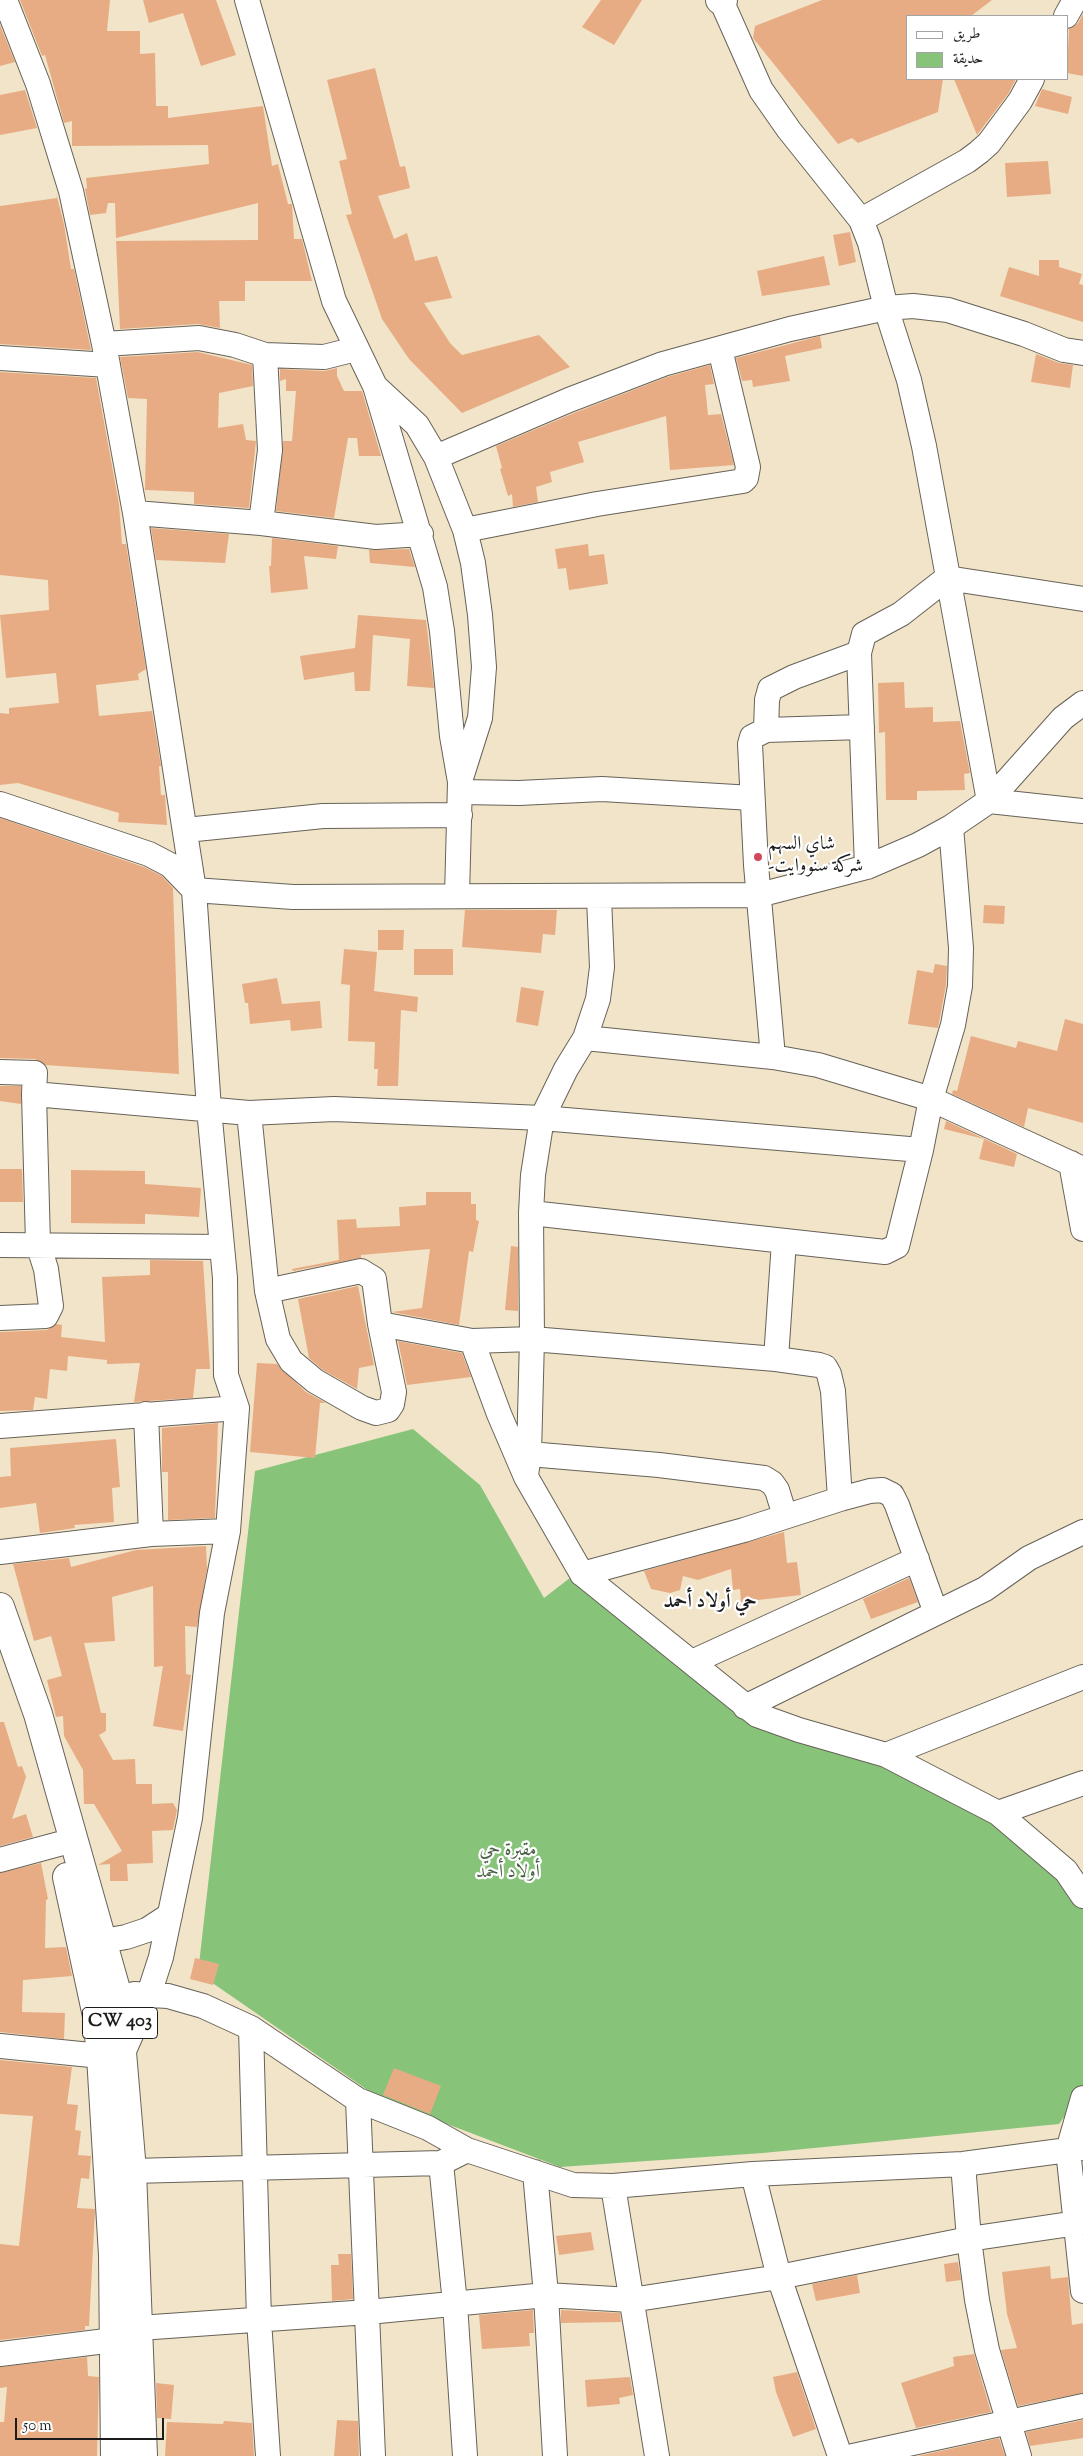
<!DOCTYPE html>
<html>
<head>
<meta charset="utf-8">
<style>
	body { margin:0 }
	#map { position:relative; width:1083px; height:2456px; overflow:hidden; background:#f1e4c8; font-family:"Sorts Mill Goudy",Amiri,serif }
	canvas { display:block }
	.legend { position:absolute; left:906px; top:15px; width:162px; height:65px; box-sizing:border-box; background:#fff; border:1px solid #a4a4a4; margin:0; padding:6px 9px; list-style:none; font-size:15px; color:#1c1c1c }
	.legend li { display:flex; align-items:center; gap:10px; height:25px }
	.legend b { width:25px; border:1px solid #a4a4a4 }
	.scale { position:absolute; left:15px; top:2418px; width:149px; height:22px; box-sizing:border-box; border:2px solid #1c1c1c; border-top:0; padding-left:6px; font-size:15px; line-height:18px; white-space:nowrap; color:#1c1c1c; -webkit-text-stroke:4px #fff; paint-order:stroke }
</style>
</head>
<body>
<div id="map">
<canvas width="1083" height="2456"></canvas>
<ul class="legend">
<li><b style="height:6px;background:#fff"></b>طريق</li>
<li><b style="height:14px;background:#87c47a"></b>حديقة</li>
</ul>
<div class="scale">50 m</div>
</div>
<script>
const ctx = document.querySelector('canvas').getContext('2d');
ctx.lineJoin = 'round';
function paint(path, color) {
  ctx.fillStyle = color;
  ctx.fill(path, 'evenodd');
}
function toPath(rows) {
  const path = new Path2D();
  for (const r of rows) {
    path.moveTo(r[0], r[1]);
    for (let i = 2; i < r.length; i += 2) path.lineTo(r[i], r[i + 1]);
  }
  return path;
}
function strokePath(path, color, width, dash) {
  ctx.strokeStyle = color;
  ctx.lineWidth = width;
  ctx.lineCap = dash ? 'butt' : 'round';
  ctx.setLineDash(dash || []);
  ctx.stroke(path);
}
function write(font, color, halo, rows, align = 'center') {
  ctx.font = font + ' "Sorts Mill Goudy",Amiri,serif';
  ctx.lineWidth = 4.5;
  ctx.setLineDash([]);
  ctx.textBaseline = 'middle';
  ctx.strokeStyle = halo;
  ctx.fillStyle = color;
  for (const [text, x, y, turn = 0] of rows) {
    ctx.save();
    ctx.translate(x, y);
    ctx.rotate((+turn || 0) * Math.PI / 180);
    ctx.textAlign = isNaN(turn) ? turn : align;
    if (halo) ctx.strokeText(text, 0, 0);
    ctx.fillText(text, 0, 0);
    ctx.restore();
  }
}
paint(toPath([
	[413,1429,480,1485,544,1598,575,1574,755,1721,885,1758,1003,1813,1083,1883,1083,2091,1059,2124,763,2153,560,2167,379,2098,198,1973,255,1471]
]), '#87c47a');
paint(toPath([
	[20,0,110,0,107,31,140,31,140,54,155,53,156,106,168,106,168,118,263,106,272,166,278,164,288,204,292,204,294,239,302,239,312,281,245,281,245,301,219,301,220,328,198,324,120,329,116,241,258,240,258,203,116,238,115,203,108,203,106,213,90,215,85,189,87,188,86,178,209,164,208,145,72,146,72,121,64,123,45,55,42,56],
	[143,0,216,0,236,55,201,66,183,13,149,23],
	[601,0,642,0,614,45,582,27],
	[822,0,992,0,971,16,907,16,907,79,943,79,938,112,858,143,852,138,838,144,753,38,755,26],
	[1083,14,1083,76,1067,73,1069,29,1078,23],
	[0,25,15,62,0,66],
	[375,68,400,167,405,166,410,188,378,196,394,239,407,233,415,261,437,256,452,298,424,303,450,343,462,355,539,335,570,367,462,413,409,359,382,319,346,215,352,214,339,161,347,159,327,80],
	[954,79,1016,79,1008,94,977,135],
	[1042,89,1072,97,1068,114,1035,106],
	[25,90,37,128,0,135,0,95],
	[1048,161,1051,194,1007,197,1005,163],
	[56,193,64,224,71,269,74,269,91,350,0,344,0,206,57,198],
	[850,232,856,262,839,266,833,235],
	[824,256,830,285,762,296,757,271],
	[1039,260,1059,260,1059,267,1082,274,1079,284,1083,285,1083,322,1000,296,1009,267,1039,276],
	[820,336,822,348,785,356,790,381,753,387,752,380,742,381,736,358],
	[198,352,252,365,253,386,219,393,218,428,243,424,246,440,256,441,249,508,194,504,194,492,145,490,147,399,128,398,120,357],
	[1036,354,1059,363,1073,365,1070,388,1031,382],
	[710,365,714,384,705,385,708,415,721,414,734,465,670,470,666,416,578,442,584,462,550,472,552,482,536,487,538,502,513,507,512,494,508,496,500,469,502,468,496,446,574,413,667,377],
	[337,368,337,376,344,391,362,391,381,456,359,456,357,438,348,438,334,518,276,511,283,441,292,441,296,391,286,391,286,379,280,381,280,369,324,371],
	[0,372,96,378,119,504,122,544,126,544,146,669,138,674,139,680,96,685,99,716,152,711,161,766,159,766,161,795,165,795,167,825,118,822,119,813,18,783,0,785,0,713,9,714,9,708,59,703,56,673,6,678,0,615,49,610,48,580,0,575],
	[151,528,229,534,225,563,156,560],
	[272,538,338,546,336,559,304,556,308,589,271,593,269,566,271,566],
	[588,544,589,556,604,554,608,584,569,590,566,568,558,569,555,549],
	[409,549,415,567,370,563,369,550],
	[358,615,426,620,434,688,407,686,410,639,373,635,370,691,355,691,354,672,304,680,300,656,355,648],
	[904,682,905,708,933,707,933,722,960,721,970,773,964,774,965,790,917,791,917,800,886,800,885,732,879,733,878,683],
	[0,818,144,867,162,876,173,888,179,1074,45,1065,35,1059,0,1058],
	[984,905,1005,906,1004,924,983,923],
	[465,910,557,910,555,935,543,934,541,953,462,947],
	[378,930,404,930,403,950,378,950],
	[344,949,377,952,374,991,418,997,417,1012,401,1010,398,1086,377,1086,378,1069,374,1069,375,1042,348,1041,350,985,341,984],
	[414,949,453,949,453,975,414,975],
	[935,964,947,966,946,985,938,1028,908,1024,917,970,933,973],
	[277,978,282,1004,320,1001,322,1028,291,1031,290,1020,250,1024,248,1003,245,1003,242,984],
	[521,987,544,991,538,1026,516,1022],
	[1065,1019,1083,1024,1083,1123,1028,1108,1024,1127,952,1094,953,1090,957,1091,971,1036,1016,1048,1018,1041,1057,1051],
	[0,1086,21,1086,21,1104,0,1101],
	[946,1121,1017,1154,1014,1167,979,1159,984,1139,944,1129],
	[0,1169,22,1169,23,1202,0,1202],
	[71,1170,145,1171,145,1184,201,1188,199,1217,145,1214,145,1224,71,1223],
	[426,1192,471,1192,471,1204,476,1204,476,1220,479,1221,473,1252,469,1251,459,1325,392,1312,422,1308,430,1249,361,1255,361,1258,293,1271,292,1269,339,1260,337,1220,356,1219,357,1228,400,1226,399,1207,426,1205],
	[511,1246,518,1247,518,1311,505,1310],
	[150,1260,203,1261,210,1369,196,1369,193,1398,134,1402,140,1363,107,1364,107,1360,68,1356,67,1371,50,1369,47,1399,35,1397,33,1410,0,1411,0,1332,47,1330,56,1324,62,1325,61,1337,105,1342,102,1277,150,1275],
	[358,1286,374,1365,359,1368,357,1389,323,1370,309,1358,298,1299],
	[398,1341,462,1353,471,1377,407,1385],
	[257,1363,277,1364,306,1392,326,1403,320,1403,315,1458,250,1452],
	[218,1423,215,1518,168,1520,168,1472,162,1472,162,1428],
	[116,1439,120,1487,112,1488,114,1522,74,1525,75,1528,40,1533,36,1503,0,1508,0,1477,11,1476,10,1448],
	[784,1532,787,1563,797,1562,801,1595,741,1602,740,1589,733,1590,731,1569,698,1580,683,1576,680,1590,670,1593,651,1589,644,1571],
	[206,1546,207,1569,197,1627,185,1626,186,1674,191,1675,183,1731,153,1726,163,1666,154,1667,153,1586,112,1597,115,1641,84,1643,101,1713,106,1713,106,1731,99,1735,113,1760,135,1759,136,1784,152,1784,152,1804,173,1803,177,1810,173,1830,152,1831,153,1863,127,1864,128,1881,110,1881,110,1864,98,1865,122,1851,94,1804,84,1804,83,1770,64,1736,63,1716,56,1717,47,1680,62,1676,51,1636,34,1641,13,1564,69,1558,71,1567,136,1550],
	[909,1578,918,1602,871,1619,863,1599],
	[0,1722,4,1722,18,1767,22,1766,26,1777,12,1819,26,1814,33,1837,0,1846],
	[41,1863,48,1899,46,1900,45,1948,66,1947,72,1976,23,1980,22,2012,65,2013,64,2039,0,2032,0,1873],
	[195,1958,219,1964,213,1985,190,1979],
	[0,2060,72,2067,67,2104,78,2105,75,2130,81,2131,78,2155,91,2156,89,2179,81,2178,77,2208,95,2209,95,2211,89,2326,85,2326,85,2330,0,2340,0,2244,19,2246,33,2116,0,2114],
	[394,2068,441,2086,430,2114,383,2095],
	[591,2232,594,2250,559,2255,556,2236],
	[338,2254,351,2254,353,2299,332,2301,331,2265,339,2265],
	[958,2262,961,2280,946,2282,944,2264],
	[1050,2266,1051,2279,1068,2277,1072,2325,1083,2323,1083,2393,1018,2406,1001,2350,1017,2348,1007,2314,1002,2272],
	[857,2275,860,2293,816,2301,812,2284],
	[533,2310,534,2333,529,2333,530,2346,482,2349,479,2315],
	[561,2310,620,2313,621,2322,561,2323],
	[974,2354,991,2412,916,2428,901,2383,954,2366,953,2357],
	[87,2357,88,2376,99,2377,97,2456,0,2456,0,2422,4,2422,7,2387,0,2388,0,2367],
	[797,2372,816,2429,793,2437,776,2392,773,2377],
	[630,2377,633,2395,619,2398,620,2404,587,2407,585,2380],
	[156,2383,174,2385,171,2419,157,2418],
	[337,2420,358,2421,359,2456,334,2456],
	[1083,2420,1083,2438,1030,2446,1026,2432],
	[224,2421,252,2423,254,2456,165,2456,167,2422,223,2424],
	[999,2438,1005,2456,918,2456]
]), '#e8ac84');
const minor = toPath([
	[5,0,38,84,71,191,104,344,135,513,194,890,209,1109,225,1278,226,1375,237,1408,228,1531,212,1613,190,1818,161,1957,149,1994,123,2053],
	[247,0,334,301,375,386,435,587,442,631,452,736,460,782,457,896],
	[721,0,761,90,789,130,861,220,870,243,886,308,909,380,924,446,989,801,1083,811],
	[1066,16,1075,0],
	[861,220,967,161,979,152,989,143,1020,101,1032,79],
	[104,344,199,338,235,345,265,355,293,356,324,357,356,349],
	[0,358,108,365],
	[376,387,417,425,436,457,465,530,473,563,480,615,484,667,480,718,461,778],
	[436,457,569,400,663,364,790,329,886,308,913,306,948,310,1024,334,1064,350,1083,353],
	[135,513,261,523,376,537,421,534],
	[261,523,270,450,265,355],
	[465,530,597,504,743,481,746,478,748,467,720,349],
	[766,730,767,700,770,689,794,677,859,653],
	[461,792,519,793,602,789,752,798],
	[0,804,149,854,170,865,194,890,293,897,759,895,867,867,918,845,951,827,989,801,1063,718,1083,703],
	[186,830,323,816,460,815],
	[867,867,859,653,864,634,901,614,947,578,1083,599],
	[585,1038,773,1057,818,1065,931,1099,1083,1169],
	[773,1057,756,865,750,744,752,737,766,730,862,727],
	[0,1072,35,1073,34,1094,249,1113,334,1109,542,1118,921,1150],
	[249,1113,267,1291,361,1271,374,1279,380,1324,472,1341,499,1414,526,1477,582,1574,757,1715,799,1730,886,1755,998,1813,1066,1871,1083,1896],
	[1071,1163,1083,1229],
	[531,1213,885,1252,897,1246,921,1150,931,1099,953,1025,960,986,961,948,951,827],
	[0,1245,221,1247],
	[267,1291,278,1339,291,1361,315,1381,362,1408,376,1413,388,1410,392,1404,394,1392,380,1324],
	[0,1318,46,1316,51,1306,46,1269,38,1244,34,1094],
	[472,1341,532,1339,776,1359,819,1365,825,1367,829,1374,833,1391,840,1499],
	[776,1359,784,1241],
	[146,1414,151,1534],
	[0,1426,237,1408],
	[529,1454,659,1465,764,1478,772,1483,777,1490,785,1516],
	[526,1475,529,1454,532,1339,531,1213,533,1175,542,1118,566,1069,585,1038,598,999,602,967,599,898],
	[0,1552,151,1534,228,1531],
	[582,1574,744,1530,840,1499,870,1491,882,1490,892,1495,897,1505,936,1613],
	[692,1662,917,1559],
	[745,1707,985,1589,1029,1558,1083,1532],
	[886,1755,1083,1677],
	[998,1813,1083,1783],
	[0,1860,59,1844],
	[86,1944,126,1937,147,1930,170,1915],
	[134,1994,168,1996,203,2006,251,2028,358,2100,428,2128,467,2150,573,2185,613,2186,753,2174,963,2164,1068,2150,1083,2098],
	[251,2028,259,2320,268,2456],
	[0,2046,101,2056],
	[358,2100,373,2456],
	[1083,2148,1068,2150,1083,2291],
	[441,2163,455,2304,465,2456],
	[963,2164,969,2239,977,2300,987,2350,1019,2456],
	[132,2171,441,2163,467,2150],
	[535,2172,546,2295,555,2456],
	[753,2174,779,2277,840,2456],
	[613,2186,657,2456],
	[139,2328,368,2312,546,2295,631,2300,779,2277,969,2239,1083,2222],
	[0,2354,114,2340],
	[853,2456,1083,2406]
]);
const secondary = toPath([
	[720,0,723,0]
]);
const primary = toPath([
	[0,1607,38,1714,117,1993,132,2171,143,2456],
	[67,1877,97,2016,101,2056,113,2255,115,2456]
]);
strokePath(minor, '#676258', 26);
strokePath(secondary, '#676258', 30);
strokePath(primary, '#676258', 30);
strokePath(minor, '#fff', 24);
strokePath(secondary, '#fff', 28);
strokePath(primary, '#fff', 28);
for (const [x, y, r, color] of [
	[758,857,5,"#d1495b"]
]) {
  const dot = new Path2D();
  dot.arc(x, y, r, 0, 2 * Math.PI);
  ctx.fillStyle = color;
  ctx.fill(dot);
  strokePath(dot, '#fff', 2);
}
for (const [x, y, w] of [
	[120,2023,75]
]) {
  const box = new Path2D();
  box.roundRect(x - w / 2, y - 15.5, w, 31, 4);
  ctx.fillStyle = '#fff';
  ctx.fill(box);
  strokePath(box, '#1c1c1c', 1);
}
write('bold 18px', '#1c1c1c', null, [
	["CW 403",120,2023]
]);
write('19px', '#1c1c1c', '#fff', [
	["شاي السهم",768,846],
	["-شركة سنووايت",768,868]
], 'left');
write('19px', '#475f42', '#fff', [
	["مقبرة حي",508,1852],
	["أولاد أحمد",508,1874]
]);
write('bold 20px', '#1c1c1c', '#fff', [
	["حي أولاد أحمد",710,1604]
]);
</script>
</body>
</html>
